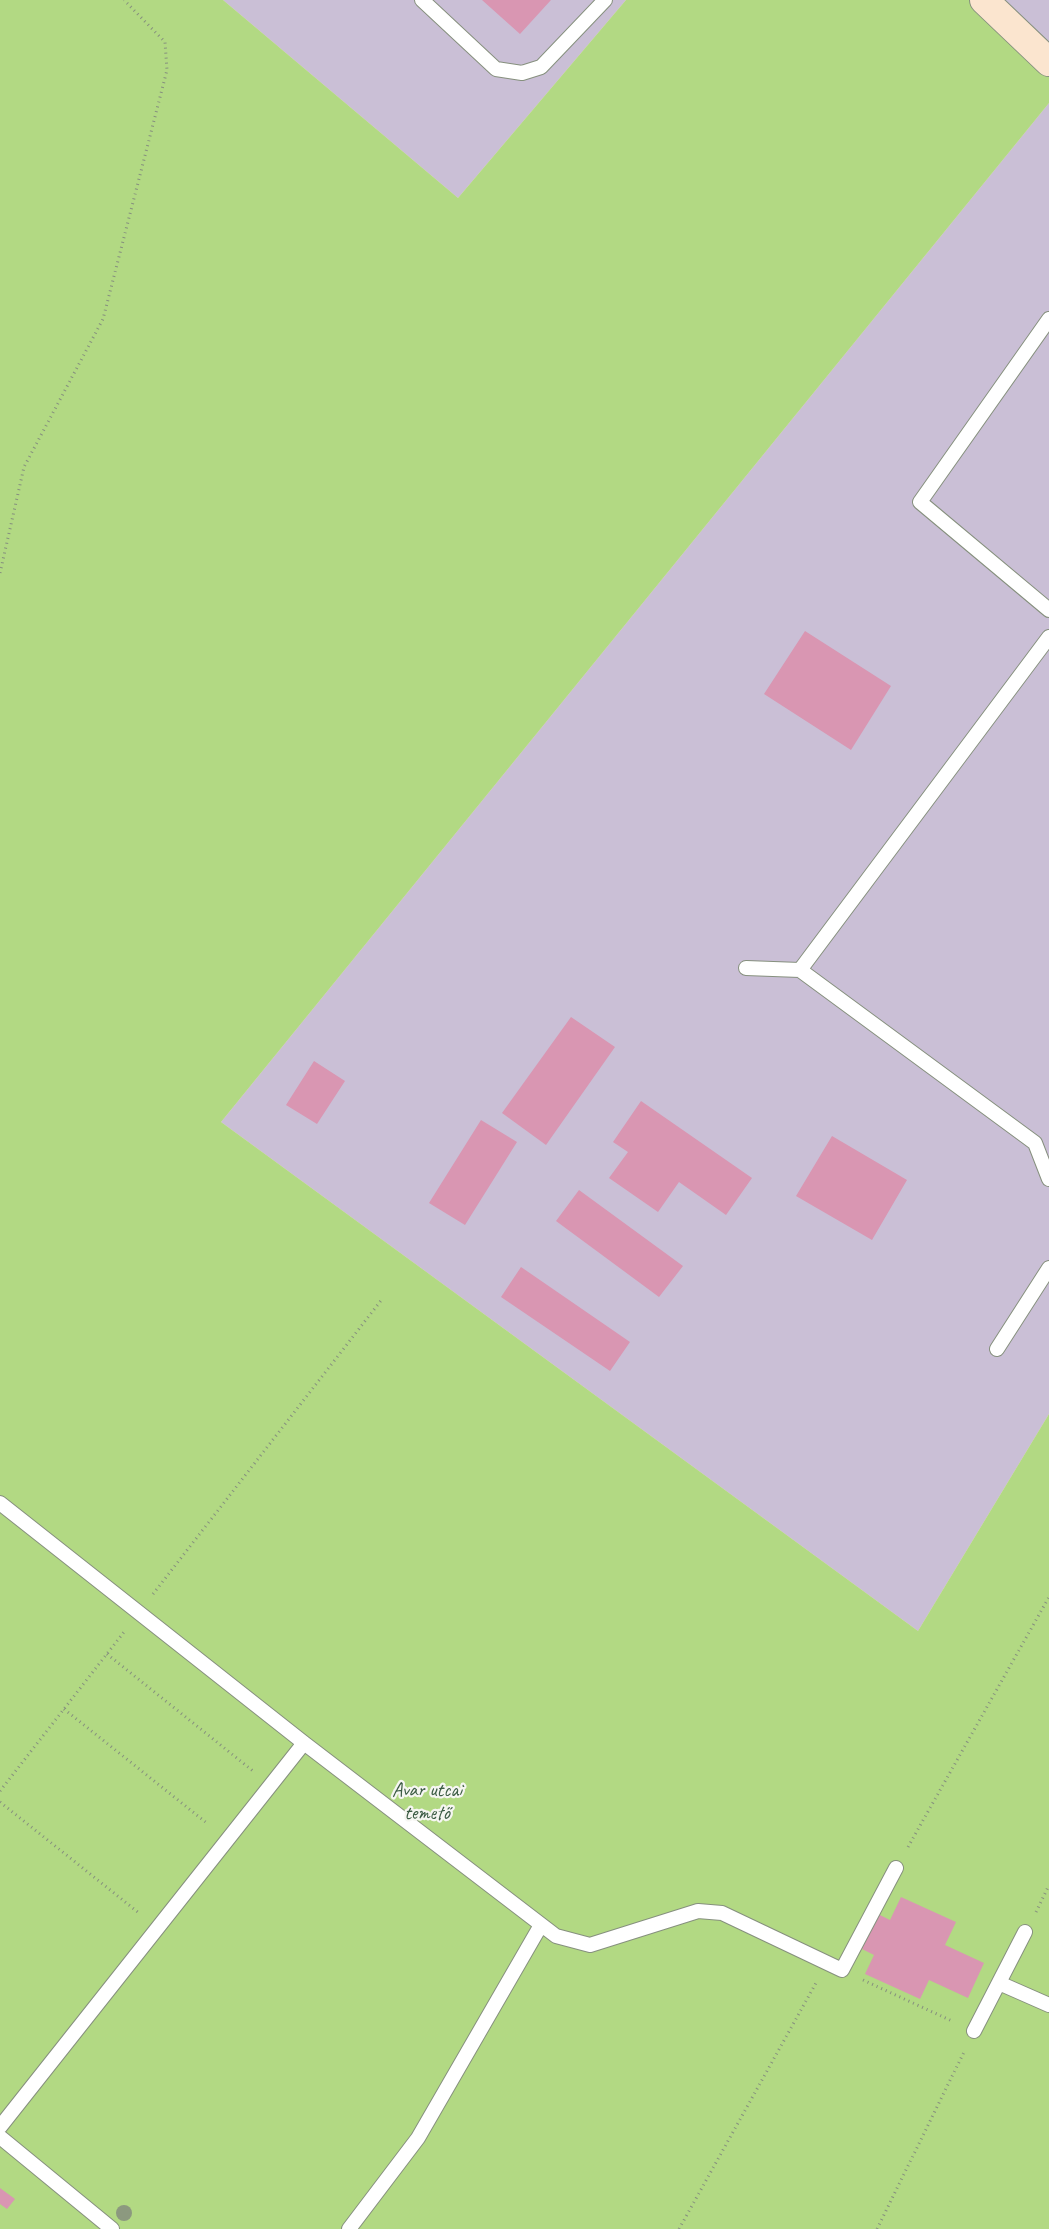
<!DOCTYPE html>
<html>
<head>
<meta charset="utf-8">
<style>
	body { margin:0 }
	canvas { display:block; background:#eee3c8 }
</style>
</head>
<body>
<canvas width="1049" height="2229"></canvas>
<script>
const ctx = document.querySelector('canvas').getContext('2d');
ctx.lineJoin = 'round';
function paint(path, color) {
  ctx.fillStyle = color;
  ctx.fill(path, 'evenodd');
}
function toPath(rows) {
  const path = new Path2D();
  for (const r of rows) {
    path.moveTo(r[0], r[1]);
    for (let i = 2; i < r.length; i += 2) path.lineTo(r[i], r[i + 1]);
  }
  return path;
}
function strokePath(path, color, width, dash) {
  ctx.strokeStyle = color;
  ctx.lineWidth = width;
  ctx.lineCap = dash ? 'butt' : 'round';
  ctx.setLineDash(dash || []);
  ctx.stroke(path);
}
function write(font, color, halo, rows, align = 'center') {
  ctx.font = font + ' Caveat,sans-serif';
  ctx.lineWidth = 4.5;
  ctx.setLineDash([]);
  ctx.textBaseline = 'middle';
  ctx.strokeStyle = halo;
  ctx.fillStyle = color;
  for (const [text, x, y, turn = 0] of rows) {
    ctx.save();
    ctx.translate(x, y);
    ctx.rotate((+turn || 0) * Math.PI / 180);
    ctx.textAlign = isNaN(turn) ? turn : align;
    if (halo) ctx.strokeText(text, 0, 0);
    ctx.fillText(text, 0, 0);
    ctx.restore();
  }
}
paint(toPath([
	[223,0,626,0,458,198],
	[977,0,1049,0,1049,73],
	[1049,103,1049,1414,918,1631,221,1122]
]), '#cabfd6');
paint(toPath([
	[0,0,223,0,458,198,626,0,977,0,1049,73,1049,103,221,1122,918,1631,1049,1414,1049,2229,0,2229]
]), '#b2d983');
paint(toPath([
	[482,0,551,0,520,34],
	[805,631,891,686,851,750,764,694],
	[571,1017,615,1047,546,1145,502,1113],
	[314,1061,345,1081,317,1124,286,1105],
	[641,1101,752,1178,726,1215,679,1182,658,1212,609,1178,628,1152,613,1142],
	[481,1120,517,1142,465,1225,429,1203],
	[832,1136,907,1180,872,1240,796,1196],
	[579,1190,683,1266,659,1297,556,1221],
	[521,1267,630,1342,610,1371,501,1297],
	[901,1897,956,1922,945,1945,984,1963,968,1998,929,1980,920,1999,865,1974,874,1955,862,1949,878,1914,890,1920],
	[0,2188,15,2199,7,2209,0,2204]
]), '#d996b2');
const service = toPath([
	[422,0,496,69,522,73,541,67,605,0],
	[1049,319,920,502,1049,610],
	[746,968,800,970,1049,637],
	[800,970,1035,1143,1049,1179],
	[997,1349,1049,1268],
	[0,1503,304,1743,556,1936,590,1945,698,1911,722,1913,842,1970,896,1868],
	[999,1983,1049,2005],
	[974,2031,1025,1932],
	[0,2127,304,1743],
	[0,2137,112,2229],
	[349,2229,418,2138,541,1925]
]);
const secondary = toPath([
	[984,0,1049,62]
]);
strokePath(service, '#86907e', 16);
strokePath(secondary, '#86907e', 30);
strokePath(toPath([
	[0,573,24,467,103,319,167,70,165,42,124,0],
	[153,1594,383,1298],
	[107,1654,253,1771],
	[64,1709,208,1824],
	[0,1791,124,1632],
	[0,1802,139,1913],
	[908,1847,1049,1597],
	[1036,1912,1049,1885],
	[863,1980,952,2021],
	[679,2229,816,1983],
	[877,2229,964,2052]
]), '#86907e', 3, [1, 4]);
strokePath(service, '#fff', 14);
strokePath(secondary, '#fbe5cf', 28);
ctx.fillStyle = '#8c997f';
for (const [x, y] of [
	[124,2213]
]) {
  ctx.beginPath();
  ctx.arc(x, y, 8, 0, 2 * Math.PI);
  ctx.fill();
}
write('20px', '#3c5c44', '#f6f6f2', [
	["Avar utcai",427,1791],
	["temető",427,1814]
]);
</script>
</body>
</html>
